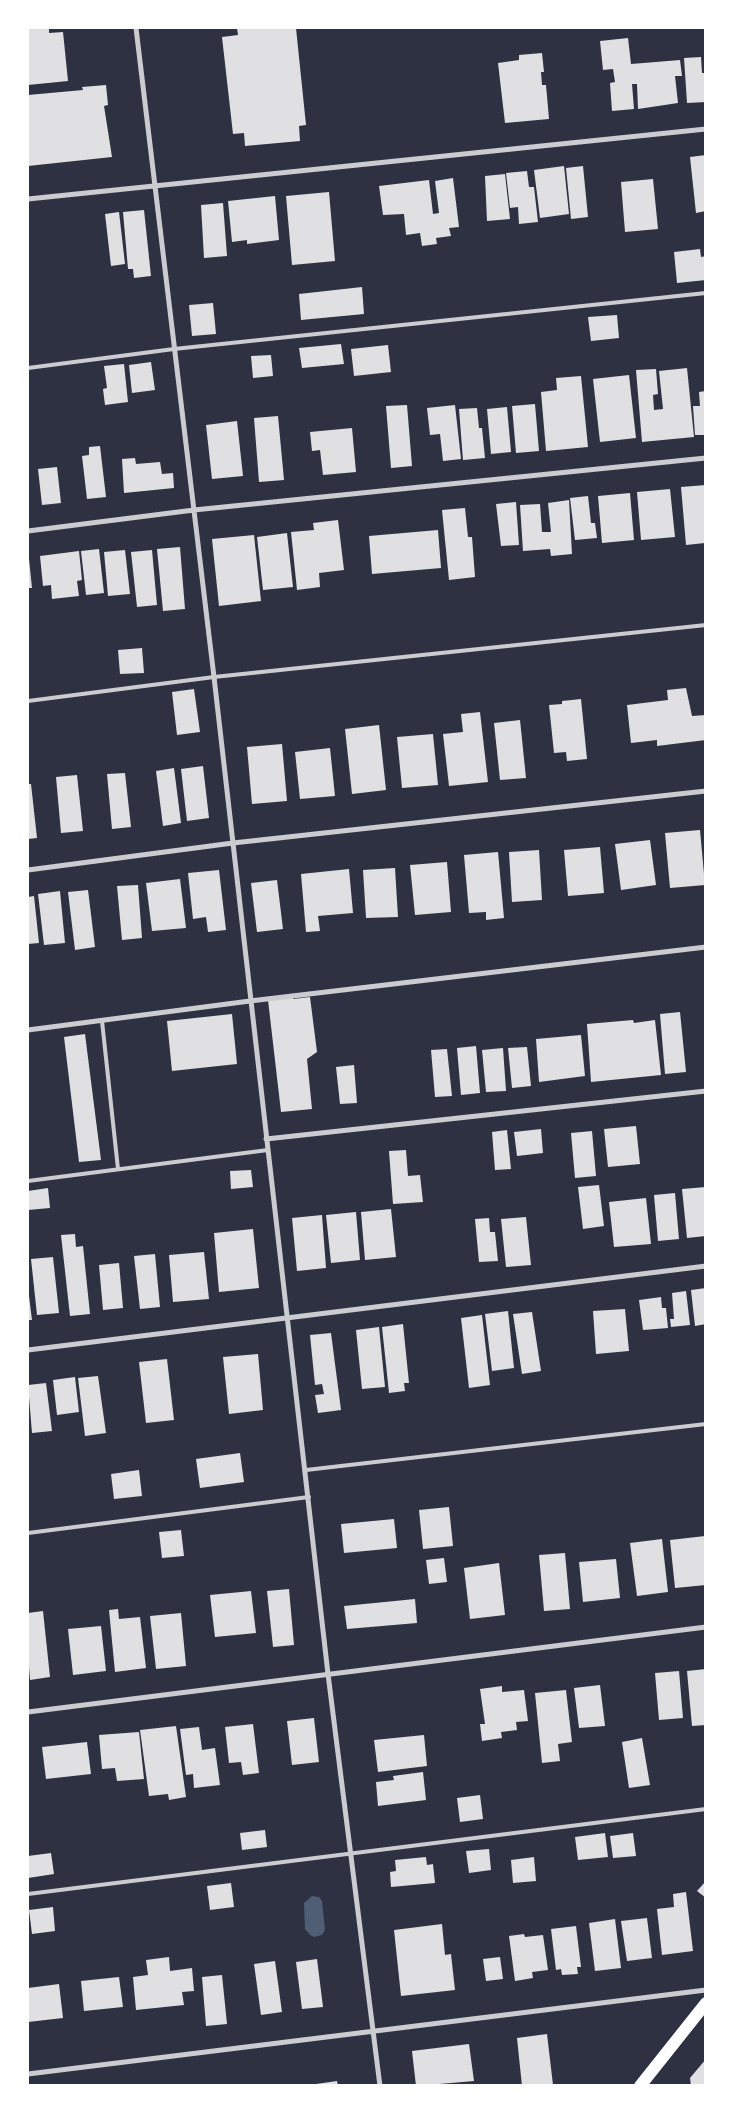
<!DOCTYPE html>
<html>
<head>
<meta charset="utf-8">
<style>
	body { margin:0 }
	#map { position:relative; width:733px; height:2113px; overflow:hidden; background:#2d3142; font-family:"Times New Roman",serif }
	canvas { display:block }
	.frame { position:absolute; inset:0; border:29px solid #fff; pointer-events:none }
</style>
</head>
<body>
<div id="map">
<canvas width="733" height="2113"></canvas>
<div class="frame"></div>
</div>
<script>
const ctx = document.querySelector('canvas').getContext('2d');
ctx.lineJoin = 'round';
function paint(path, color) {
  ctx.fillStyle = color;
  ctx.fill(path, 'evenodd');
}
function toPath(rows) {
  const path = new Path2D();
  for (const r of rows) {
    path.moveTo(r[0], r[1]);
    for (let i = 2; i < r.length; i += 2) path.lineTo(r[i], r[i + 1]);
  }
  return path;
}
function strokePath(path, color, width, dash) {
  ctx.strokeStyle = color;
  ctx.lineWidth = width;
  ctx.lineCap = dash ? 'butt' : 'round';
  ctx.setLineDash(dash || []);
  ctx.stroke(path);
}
paint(toPath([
	[312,1896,319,1897,322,1901,325,1930,322,1935,314,1937,310,1935,305,1929,304,1903]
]), '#4f5d75');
paint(toPath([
	[28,28,49,28,49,33,63,32,68,81,28,85],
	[237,28,296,28,306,125,299,126,300,141,245,146,244,133,233,134,222,37,238,35],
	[628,38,631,64,680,60,682,76,675,76,678,103,638,109,637,84,632,84,634,109,612,111,610,83,615,82,613,69,603,70,600,41],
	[542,53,544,72,541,72,542,85,546,85,549,119,505,123,498,63,519,60,519,55],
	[701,57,702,73,706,73,706,102,687,103,684,58],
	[106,85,108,105,104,106,112,157,28,166,28,95,83,90,82,87],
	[706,155,706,211,696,213,690,157],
	[564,166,569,214,540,218,534,170],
	[583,166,588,217,571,219,566,168],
	[527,171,529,187,534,187,538,222,519,224,518,207,510,208,506,173],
	[505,174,510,219,487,221,485,176],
	[453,178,459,227,449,228,451,236,436,238,437,244,422,246,420,233,406,235,404,214,383,215,379,186,429,180,433,214,439,213,435,181],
	[653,179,658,229,625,232,621,182],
	[329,192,335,261,292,265,286,196],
	[275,196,279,240,247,244,247,240,232,242,228,201],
	[223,203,227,256,204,258,201,205],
	[144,210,151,276,134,278,133,269,128,269,123,212],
	[119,212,125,264,111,266,105,214],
	[700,249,701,257,706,256,706,280,677,283,674,252],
	[362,287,364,314,301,320,299,294],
	[213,303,216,334,192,336,189,305],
	[617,315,619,338,591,341,588,317],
	[341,344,344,364,302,368,299,348],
	[388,345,391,372,354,376,351,349],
	[271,355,273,376,253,378,251,356],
	[151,362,155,390,132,393,129,365],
	[124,364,128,402,105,405,103,389,107,388,104,366],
	[687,368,694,437,642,442,636,370,656,369,658,394,653,395,654,410,663,409,659,371],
	[629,375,636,438,600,442,593,379],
	[581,376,588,447,546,451,541,392,557,390,556,378],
	[706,391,706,435,695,435,693,406,700,406,699,392],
	[535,404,539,451,516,453,512,406],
	[407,405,412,466,391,468,386,406],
	[455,405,461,459,443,461,440,434,430,435,427,408],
	[507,407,511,452,491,454,487,409],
	[477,408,479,428,482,428,485,458,463,460,459,409],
	[278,416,284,480,259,482,254,418],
	[237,421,243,476,212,479,206,425],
	[352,428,356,472,323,475,320,450,312,451,310,432],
	[100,446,106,497,87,499,82,456,89,455,89,447],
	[135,458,136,464,160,462,162,474,173,473,174,488,124,493,122,459],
	[57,467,61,503,42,505,38,469],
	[706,485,705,543,686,545,681,487],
	[670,489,675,537,641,540,637,492],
	[630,493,634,540,602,543,598,496],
	[588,496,591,523,595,523,597,538,575,540,570,498],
	[569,500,572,554,551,556,550,549,523,551,520,505,540,504,542,532,551,532,548,503],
	[516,502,519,545,501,546,496,504],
	[465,508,468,537,472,537,475,577,449,580,442,510],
	[338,520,344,570,319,573,320,587,297,590,291,532,314,530,313,523],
	[438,530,441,568,372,574,369,536],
	[287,533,293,587,263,590,257,537],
	[254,535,261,601,219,606,212,539],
	[180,547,185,609,163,611,157,549],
	[99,549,104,593,86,595,81,551],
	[125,550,130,594,108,596,104,552],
	[152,550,157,605,137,607,131,552],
	[79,551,82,580,77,581,79,596,52,599,51,585,43,586,40,556],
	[29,559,32,588,28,588,28,560],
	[142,648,144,673,120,674,118,650],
	[686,688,692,716,706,715,706,740,657,746,657,740,631,743,627,705,668,700,667,690],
	[194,689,200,732,177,735,172,692],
	[581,699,587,759,567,761,566,752,554,753,549,705,562,704,562,701],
	[480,712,488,782,449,786,443,734,463,732,461,714],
	[520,720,526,778,500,780,494,723],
	[379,725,386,790,352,794,345,729],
	[433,734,438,785,402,788,397,737],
	[282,744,287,801,252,804,247,747],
	[330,748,335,796,300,799,295,752],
	[203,766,209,818,187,821,181,769],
	[174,768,181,823,163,826,156,771],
	[125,773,131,827,112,829,107,774],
	[77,775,83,831,61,833,56,777],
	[28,784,31,784,37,838,28,839],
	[700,830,705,885,670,888,665,833],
	[650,840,656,885,621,890,615,844],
	[600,847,604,893,568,896,564,850],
	[539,850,542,900,512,902,509,852],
	[498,852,504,918,486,920,486,912,469,913,464,855],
	[447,862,451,912,415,915,410,865],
	[395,868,398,917,366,918,363,870],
	[349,869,353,913,318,916,320,931,306,932,301,874],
	[219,870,226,930,208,932,206,917,193,919,188,873],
	[180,879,186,928,152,931,146,883],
	[277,880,283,929,257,932,251,883],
	[138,885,142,938,122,940,117,886],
	[88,890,95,947,75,950,68,892],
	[60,891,65,943,44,945,38,894],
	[34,896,39,943,28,944,28,897],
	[293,997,293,999,310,997,317,1052,307,1059,312,1109,281,1112,268,1000],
	[680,1012,686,1072,665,1074,660,1014],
	[232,1014,237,1064,172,1071,167,1021],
	[633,1020,634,1023,655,1020,661,1075,591,1082,587,1024],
	[85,1034,101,1160,79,1162,64,1037],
	[581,1035,585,1076,539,1082,536,1039],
	[476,1046,480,1093,461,1095,457,1048],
	[527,1047,531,1086,512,1088,508,1048],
	[503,1048,506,1091,486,1092,482,1050],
	[447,1049,452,1096,435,1097,431,1050],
	[354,1065,357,1103,340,1104,336,1067],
	[636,1126,640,1164,608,1167,604,1129],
	[541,1129,543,1153,517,1156,514,1132],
	[507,1130,511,1169,495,1170,492,1132],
	[592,1131,596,1176,575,1178,571,1133],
	[406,1150,408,1176,420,1175,423,1202,393,1204,389,1151],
	[251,1170,253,1187,231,1189,230,1171],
	[599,1185,604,1226,583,1229,578,1187],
	[706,1187,706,1236,687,1238,682,1189],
	[48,1188,50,1208,28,1210,28,1191],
	[675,1193,679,1239,658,1241,654,1195],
	[646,1198,651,1244,614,1247,609,1202],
	[391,1209,396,1257,365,1260,361,1212],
	[356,1212,360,1260,331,1263,326,1215],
	[322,1215,326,1268,297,1271,292,1218],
	[526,1217,531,1265,506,1267,501,1219],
	[489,1218,490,1232,495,1232,498,1261,479,1262,475,1219],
	[253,1229,259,1288,219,1292,214,1233],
	[75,1234,76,1247,83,1246,90,1314,70,1316,61,1235],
	[204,1252,209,1299,173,1302,169,1255],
	[155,1254,160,1307,140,1309,134,1256],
	[53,1257,59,1313,37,1315,31,1259],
	[119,1263,123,1308,103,1310,99,1265],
	[28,1288,32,1320,28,1320],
	[706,1288,706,1324,695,1326,691,1290],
	[686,1291,690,1325,671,1327,670,1319,674,1319,672,1293],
	[661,1297,662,1308,666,1308,668,1328,643,1330,639,1300],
	[625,1309,629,1351,596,1354,593,1311],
	[508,1311,514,1368,492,1371,485,1314],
	[532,1312,541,1371,522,1374,513,1314],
	[482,1315,490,1385,469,1388,461,1318],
	[403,1324,409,1383,404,1383,405,1391,389,1393,382,1327],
	[379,1327,385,1387,362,1389,356,1330],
	[331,1333,341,1410,318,1413,315,1395,324,1394,322,1384,315,1385,310,1335],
	[258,1354,263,1410,229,1414,223,1357],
	[167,1359,174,1420,146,1423,139,1362],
	[98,1376,106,1433,85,1436,78,1378],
	[75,1377,79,1412,57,1415,53,1380],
	[46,1383,52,1431,32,1433,28,1385],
	[240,1453,244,1482,200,1488,196,1459],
	[139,1470,142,1496,114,1499,111,1474],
	[449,1507,453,1546,423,1549,419,1510],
	[394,1519,397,1548,344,1553,341,1524],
	[181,1530,184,1556,162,1558,159,1532],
	[705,1536,706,1585,675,1588,670,1540],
	[662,1539,668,1592,637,1596,630,1543],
	[565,1553,570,1609,544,1611,539,1555],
	[444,1558,447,1582,429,1584,426,1560],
	[616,1559,620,1598,583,1602,579,1562],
	[499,1563,505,1615,470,1619,464,1568],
	[289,1589,294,1645,273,1647,267,1591],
	[251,1591,256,1633,215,1637,210,1595],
	[415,1599,417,1623,347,1629,344,1606],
	[118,1609,119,1619,140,1617,146,1668,115,1672,109,1610],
	[43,1611,50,1677,30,1680,28,1654,28,1613],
	[181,1613,186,1666,156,1669,150,1616],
	[101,1626,106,1671,73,1675,68,1629],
	[706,1669,706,1725,692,1726,687,1671],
	[679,1671,683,1718,659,1720,655,1673],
	[600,1685,605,1726,579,1728,574,1688],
	[502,1686,502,1692,524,1690,528,1721,516,1722,517,1730,501,1732,502,1738,482,1741,480,1724,485,1724,480,1689],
	[566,1690,572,1742,558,1744,560,1761,542,1763,535,1693],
	[314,1718,319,1762,292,1765,287,1721],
	[253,1724,259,1773,243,1775,241,1762,229,1763,225,1727],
	[176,1726,186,1797,169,1800,168,1794,149,1796,140,1730],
	[199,1727,202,1750,215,1748,220,1785,194,1788,193,1774,186,1775,180,1729],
	[139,1732,144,1779,117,1781,115,1768,102,1769,99,1735],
	[424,1735,427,1766,378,1772,374,1740],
	[642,1738,650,1785,629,1788,622,1742],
	[87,1742,91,1774,46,1779,42,1747],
	[423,1772,426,1800,378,1806,376,1782,394,1780,393,1776],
	[480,1795,483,1819,460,1822,457,1798],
	[265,1830,267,1847,242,1850,240,1833],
	[605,1833,608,1857,578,1860,575,1837],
	[633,1833,636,1856,613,1858,610,1836],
	[489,1849,491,1870,469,1873,466,1851],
	[51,1853,54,1874,28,1878,28,1856],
	[426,1857,427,1865,433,1864,435,1883,391,1887,390,1872,396,1871,395,1860],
	[534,1857,536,1881,513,1883,511,1860],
	[706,1881,706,1898,697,1891],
	[231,1883,234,1907,210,1910,207,1886],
	[686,1892,693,1951,662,1955,657,1909,674,1907,673,1894],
	[53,1907,55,1931,32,1934,29,1910],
	[647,1918,652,1958,627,1961,621,1921],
	[615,1919,621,1968,595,1971,589,1923],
	[442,1924,445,1955,451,1954,455,1990,401,1996,394,1930],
	[576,1926,581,1967,577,1967,578,1974,562,1975,561,1969,556,1970,551,1929],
	[524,1934,525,1937,543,1935,548,1970,532,1972,533,1978,515,1981,509,1936],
	[169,1957,170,1971,192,1968,194,1991,182,1992,184,2005,136,2010,133,1977,148,1975,146,1960],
	[500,1957,503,1979,486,1981,483,1959],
	[317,1959,323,2007,302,2009,296,1962],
	[275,1961,282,2012,261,2015,254,1964],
	[222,1975,227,2024,206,2026,202,1977],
	[119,1977,123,2007,84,2011,81,1981],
	[59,1984,63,2018,28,2022,28,1988],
	[547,2034,553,2085,522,2086,517,2038],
	[469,2044,474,2081,416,2086,412,2051],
	[706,2059,706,2086,691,2086,690,2078],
	[337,2081,338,2086,316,2086,316,2084]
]), '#e0e0e3');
strokePath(toPath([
	[28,368,174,349,706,293],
	[28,701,214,677,706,625],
	[102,1021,118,1169],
	[28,1181,268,1150],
	[306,1470,706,1424],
	[28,1533,309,1497],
	[28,1894,706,1809]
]), '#caccd0', 4);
strokePath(toPath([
	[136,28,214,677,328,1674,380,2086],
	[28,199,706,129],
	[28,531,194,510,706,458],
	[28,870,233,843,706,791],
	[28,1030,250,1001,706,947],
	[266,1139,706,1091],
	[28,1350,706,1266],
	[28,1712,706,1627],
	[28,2074,706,1990]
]), '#caccd0', 5);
strokePath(toPath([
	[640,2086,706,2003]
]), '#fff', 12);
</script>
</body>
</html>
